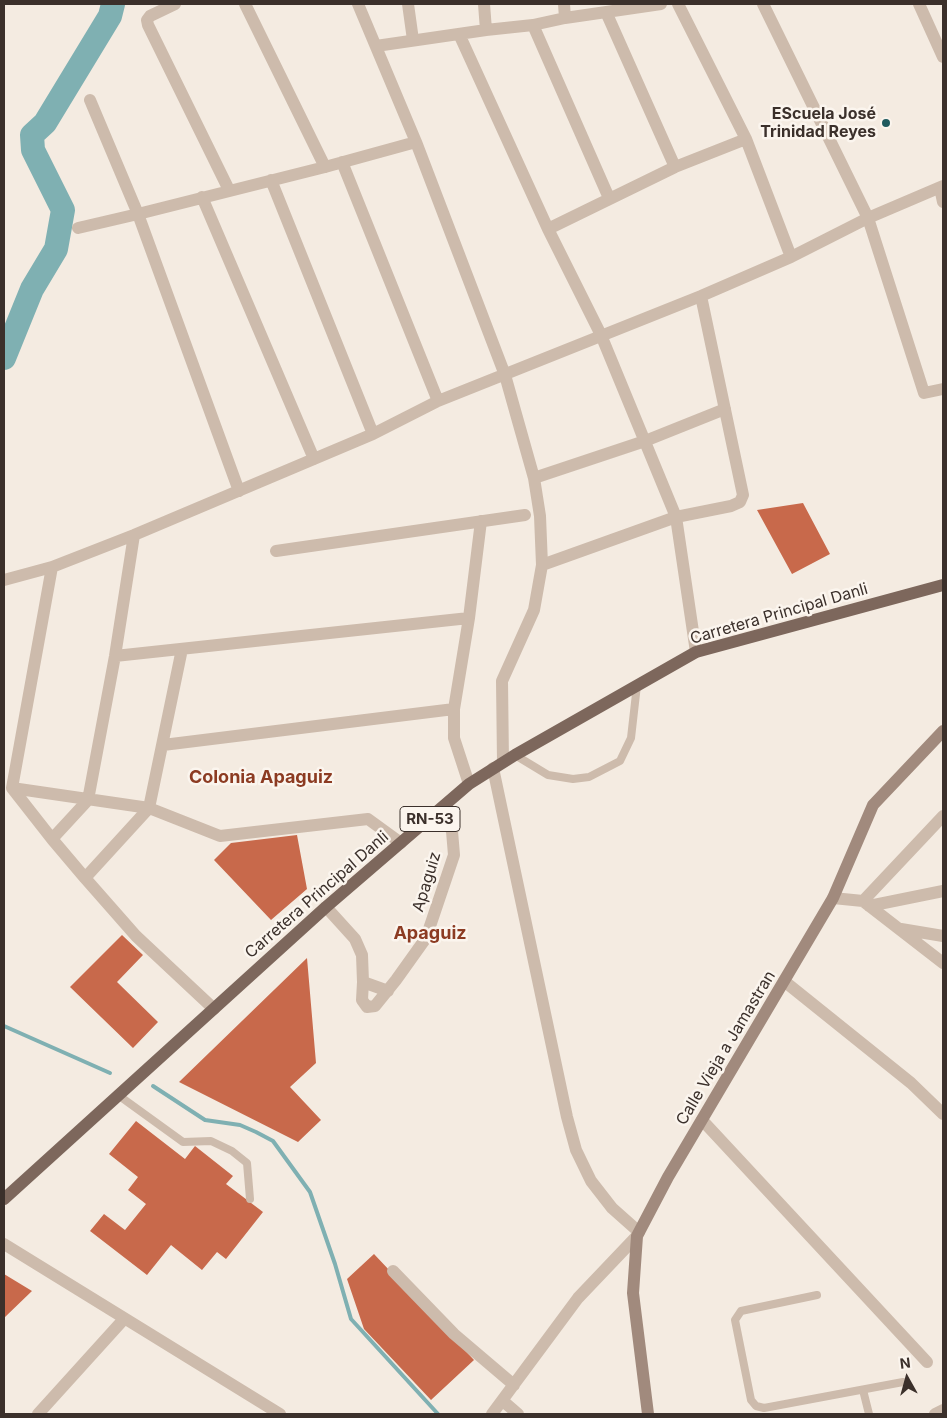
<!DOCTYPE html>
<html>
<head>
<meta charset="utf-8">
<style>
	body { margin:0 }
	#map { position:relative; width:947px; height:1418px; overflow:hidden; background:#f4ebe1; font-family:Inter,sans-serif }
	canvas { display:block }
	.frame { position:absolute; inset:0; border:5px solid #3b302b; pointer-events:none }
	.north { position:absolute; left:882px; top:1353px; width:50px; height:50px; -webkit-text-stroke:4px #fbf5ee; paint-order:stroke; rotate:353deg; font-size:14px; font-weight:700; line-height:20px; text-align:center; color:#3b302b }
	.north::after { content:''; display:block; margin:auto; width:18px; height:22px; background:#3b302b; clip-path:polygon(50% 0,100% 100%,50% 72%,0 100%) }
</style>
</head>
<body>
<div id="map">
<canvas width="947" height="1418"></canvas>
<div class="frame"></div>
<div class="north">N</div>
</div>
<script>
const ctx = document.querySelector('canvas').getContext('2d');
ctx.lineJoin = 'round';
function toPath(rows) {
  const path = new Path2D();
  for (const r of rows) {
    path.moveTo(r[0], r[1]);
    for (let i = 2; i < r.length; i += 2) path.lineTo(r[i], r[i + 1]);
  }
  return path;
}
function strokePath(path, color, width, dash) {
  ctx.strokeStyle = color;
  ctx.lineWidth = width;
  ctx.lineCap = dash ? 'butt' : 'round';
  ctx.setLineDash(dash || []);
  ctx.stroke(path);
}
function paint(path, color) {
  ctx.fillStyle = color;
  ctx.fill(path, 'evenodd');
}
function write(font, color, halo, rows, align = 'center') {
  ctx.font = font + ' Inter,sans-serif';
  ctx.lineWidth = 5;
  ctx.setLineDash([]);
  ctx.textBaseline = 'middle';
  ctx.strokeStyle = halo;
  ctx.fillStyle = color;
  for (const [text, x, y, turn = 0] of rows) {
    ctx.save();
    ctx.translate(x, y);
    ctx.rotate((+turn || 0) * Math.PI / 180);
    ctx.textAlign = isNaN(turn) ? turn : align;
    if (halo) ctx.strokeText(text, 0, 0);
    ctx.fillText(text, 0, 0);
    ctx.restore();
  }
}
strokePath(toPath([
	[4,1026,110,1073],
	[153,1086,205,1120,240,1125,256,1132,273,1141,310,1192,335,1264,351,1319,438,1414]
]), '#7fb0b2', 4);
strokePath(toPath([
	[4,358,32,289,56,249,63,210,33,150,32,135,45,123,110,16,113,4]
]), '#7fb0b2', 24);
paint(toPath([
	[803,503,830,554,792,574,757,510],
	[297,835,307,889,271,920,214,860,231,843],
	[122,935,143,955,117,982,158,1022,133,1048,70,987],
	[307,958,316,1063,290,1087,321,1120,298,1142,179,1082],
	[136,1121,185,1159,195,1146,233,1176,226,1184,263,1212,226,1259,217,1252,202,1270,171,1245,147,1275,90,1231,104,1214,125,1230,146,1204,128,1190,138,1177,109,1154],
	[374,1254,474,1360,431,1400,364,1329,347,1279],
	[4,1274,32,1291,4,1318]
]), '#c8694b');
strokePath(toPath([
	[515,755,548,775,573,779,589,777,620,761,631,738,637,685],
	[118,1095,183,1142,211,1141,232,1151,247,1163,250,1199],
	[817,1295,741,1311,735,1320,751,1400,756,1406,764,1408,903,1382],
	[863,1390,869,1414]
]), '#cdbbac', 8);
strokePath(toPath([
	[175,4,150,16,147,20,148,25,229,190],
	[245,4,325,167],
	[358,4,416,142,505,375,534,478,540,516,542,565,534,610,502,681,503,762],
	[408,4,413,40],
	[484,4,486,30],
	[564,4,565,18],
	[678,4,746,139,791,257],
	[763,4,868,218,924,393,943,389],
	[919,4,943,57],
	[606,12,675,167],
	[533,25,609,198],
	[459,34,548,229,601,335,676,517,696,652],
	[376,46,486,30,533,25,565,18,661,4],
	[342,162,438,401],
	[271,180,373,434],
	[940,188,943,202],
	[202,197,314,459],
	[78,228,138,214,90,100],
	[548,229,675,167,746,139],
	[534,478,645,441,725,409],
	[239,491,138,214,325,167,416,142],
	[276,551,525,515],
	[542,565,676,517,731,506,740,502,743,495,701,296],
	[52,567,12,788,52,839],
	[4,580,52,567,134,535,373,434,438,401,701,296,791,257,868,218,943,186],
	[182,649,149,808,85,878,136,936,214,1009],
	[115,656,469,618],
	[163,745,454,709],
	[493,768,567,1117,576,1150,591,1181,612,1208,639,1232],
	[469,784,454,738,454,709,469,618,481,521],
	[12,788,149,808,220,836,368,819,401,843],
	[85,878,52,839,88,800,115,656,134,535],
	[833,898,863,901,943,963],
	[863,901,943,816],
	[869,906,943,891],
	[326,907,355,939,362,955,363,982,362,1000,367,1007,375,1006,396,980,426,938,454,855,452,831,440,810],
	[901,929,943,936],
	[784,981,911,1083,943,1114],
	[363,982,388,991],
	[702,1120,927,1362],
	[4,1244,280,1414],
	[393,1271,454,1334,514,1385],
	[503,1401,518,1414],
	[38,1414,124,1319],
	[492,1414,578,1298,637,1236],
	[935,1414,943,1410]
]), '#cdbbac', 12);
strokePath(toPath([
	[648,1414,633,1293,637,1236,668,1177,833,898,873,805,943,731]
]), '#a18a7d', 12);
strokePath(toPath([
	[4,1199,326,907,469,784,515,755,696,652,943,585]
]), '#7d675c', 12);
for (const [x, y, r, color] of [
	[886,123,5,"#1f5a5e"]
]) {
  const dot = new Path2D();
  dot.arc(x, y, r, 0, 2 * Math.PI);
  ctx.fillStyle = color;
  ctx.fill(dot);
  strokePath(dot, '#fbf5ee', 2);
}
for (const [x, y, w] of [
	[430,819,60]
]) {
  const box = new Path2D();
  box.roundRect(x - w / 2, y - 12.5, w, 25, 4);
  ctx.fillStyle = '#fbf5ee';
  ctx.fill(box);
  strokePath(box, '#3b302b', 1);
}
write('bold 15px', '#3b302b', null, [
	["RN-53",430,819]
]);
write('bold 16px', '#3b302b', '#fbf5ee', [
	["EScuela José",876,114],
	["Trinidad Reyes",876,132]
], 'right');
write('16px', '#3b302b', '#fbf5ee', [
	["Carretera Principal Danli",779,614,-16],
	["Apaguiz",427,882,-73],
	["Carretera Principal Danli",317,895,-41],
	["Calle Vieja a Jamastran",726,1048,-59]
]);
write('bold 18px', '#8c3b22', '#fbf5ee', [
	["Colonia Apaguiz",261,778],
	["Apaguiz",430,934]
]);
</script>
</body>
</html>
